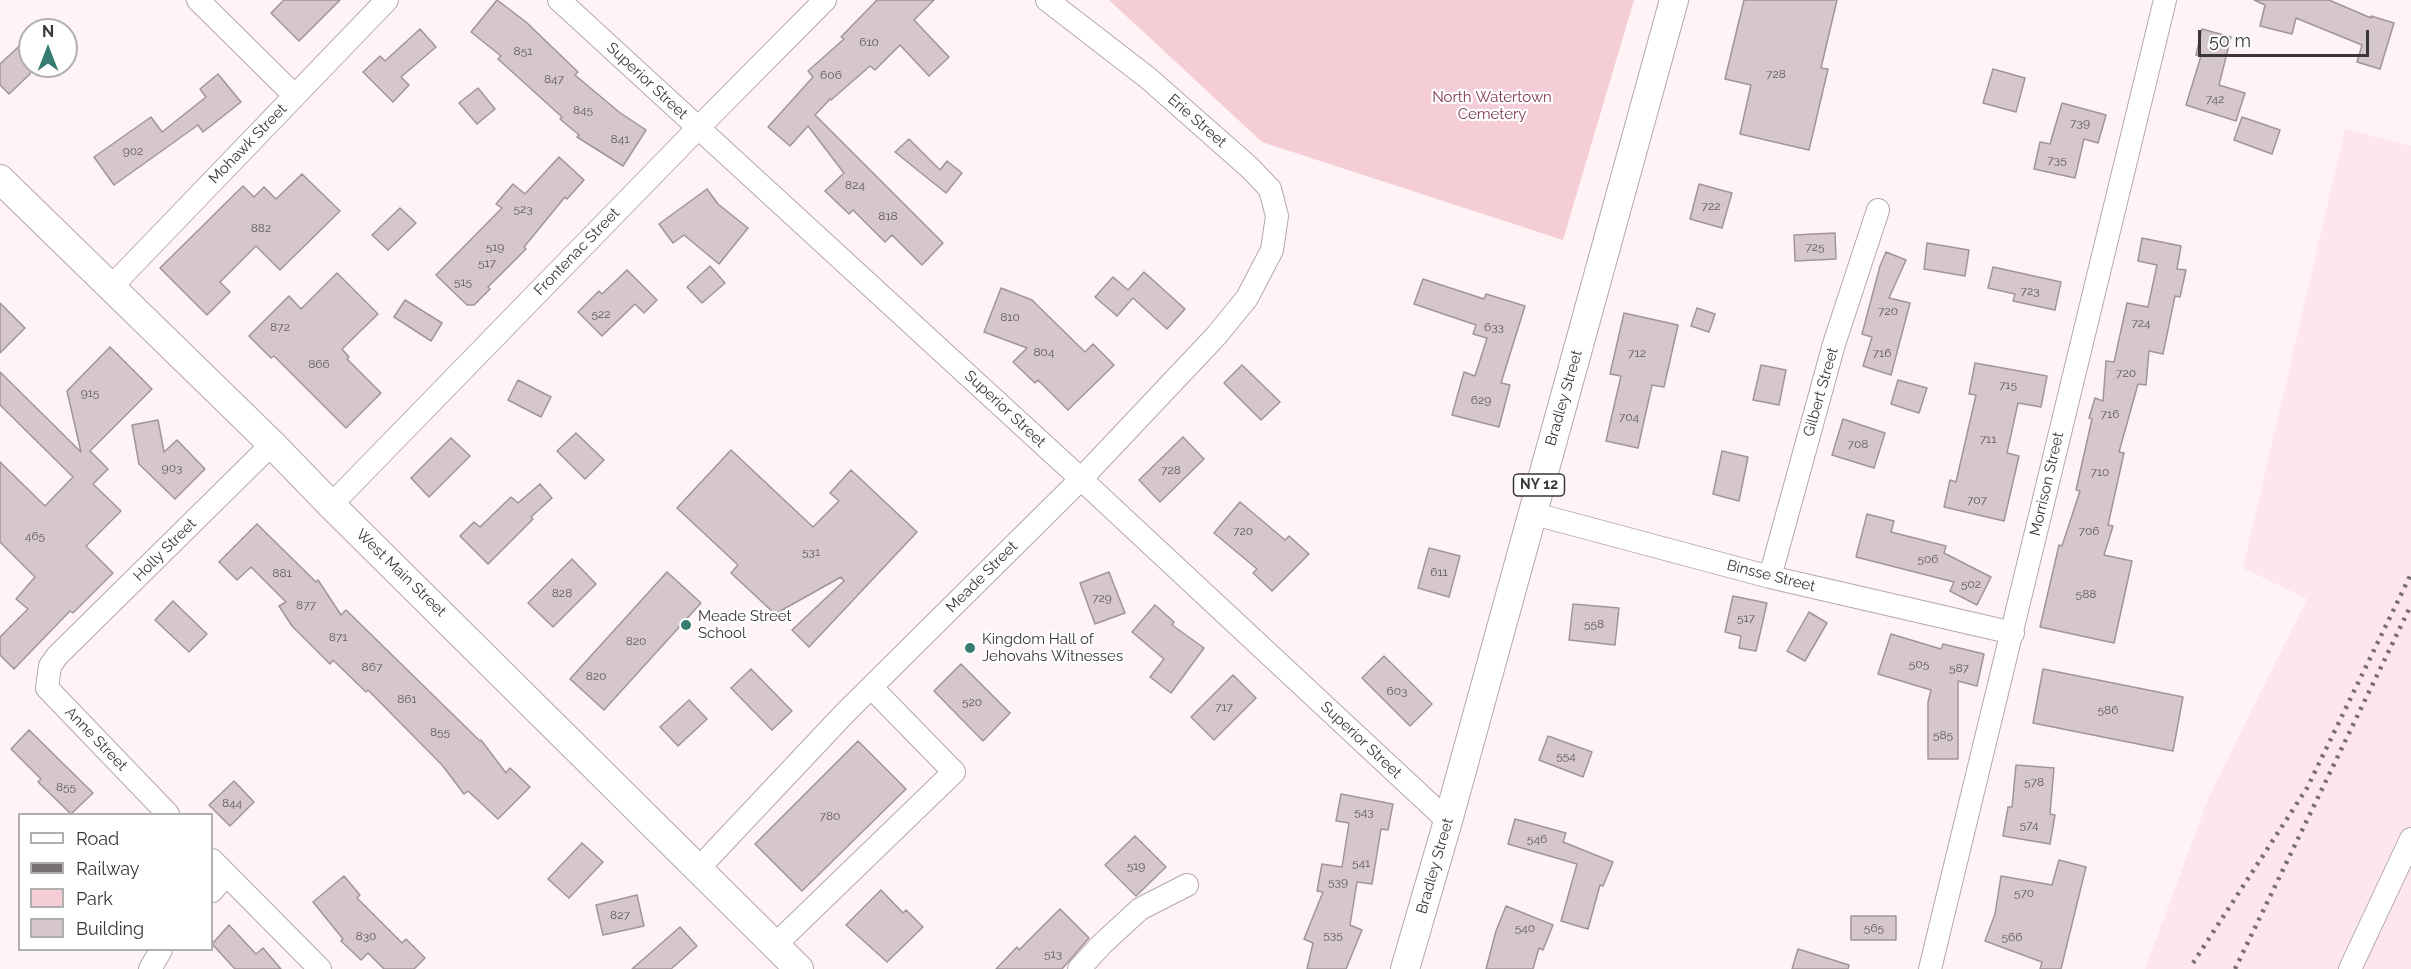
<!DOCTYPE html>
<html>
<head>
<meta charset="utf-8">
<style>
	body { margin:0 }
	#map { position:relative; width:2411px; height:969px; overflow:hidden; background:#fff3f6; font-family:Raleway,sans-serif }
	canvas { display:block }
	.legend { position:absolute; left:18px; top:813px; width:195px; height:138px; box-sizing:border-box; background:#fff; border:2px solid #b1afaf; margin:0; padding:8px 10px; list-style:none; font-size:18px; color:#3b3637 }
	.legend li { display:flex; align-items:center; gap:12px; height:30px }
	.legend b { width:30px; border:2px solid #b1afaf }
	.north { position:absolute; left:18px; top:18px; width:60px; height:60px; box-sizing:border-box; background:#fff; border:2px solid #b1afaf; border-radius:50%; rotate:0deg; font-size:16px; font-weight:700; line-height:24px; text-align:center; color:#3b3637 }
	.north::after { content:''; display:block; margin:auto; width:21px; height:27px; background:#377c71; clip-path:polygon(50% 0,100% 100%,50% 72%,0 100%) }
	.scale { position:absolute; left:2198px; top:30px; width:171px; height:27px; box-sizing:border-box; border:3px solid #3b3637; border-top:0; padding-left:8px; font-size:18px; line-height:21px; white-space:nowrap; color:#3b3637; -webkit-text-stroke:4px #fff; paint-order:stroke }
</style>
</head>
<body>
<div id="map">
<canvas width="2411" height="969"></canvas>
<ul class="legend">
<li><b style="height:8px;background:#fff"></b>Road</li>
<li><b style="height:8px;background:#777071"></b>Railway</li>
<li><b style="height:16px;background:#f5cdd7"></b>Park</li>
<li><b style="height:16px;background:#d5c7ca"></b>Building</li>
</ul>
<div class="north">N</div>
<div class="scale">50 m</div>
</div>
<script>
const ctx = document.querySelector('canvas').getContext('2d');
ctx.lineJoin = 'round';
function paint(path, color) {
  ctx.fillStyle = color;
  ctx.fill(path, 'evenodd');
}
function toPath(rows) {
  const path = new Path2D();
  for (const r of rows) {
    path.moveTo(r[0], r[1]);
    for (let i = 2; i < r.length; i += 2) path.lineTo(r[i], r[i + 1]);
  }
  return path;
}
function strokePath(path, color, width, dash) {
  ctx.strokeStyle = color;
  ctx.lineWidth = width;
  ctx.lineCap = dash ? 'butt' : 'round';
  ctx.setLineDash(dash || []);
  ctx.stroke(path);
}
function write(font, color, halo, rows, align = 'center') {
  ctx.font = font + ' Raleway,sans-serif';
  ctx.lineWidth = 4.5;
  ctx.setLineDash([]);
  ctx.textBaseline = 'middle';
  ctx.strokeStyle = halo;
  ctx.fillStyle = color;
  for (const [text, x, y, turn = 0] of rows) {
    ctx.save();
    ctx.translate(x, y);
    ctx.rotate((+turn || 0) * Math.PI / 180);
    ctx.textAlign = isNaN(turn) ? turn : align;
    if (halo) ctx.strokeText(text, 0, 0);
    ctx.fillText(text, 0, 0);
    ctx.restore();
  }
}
paint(toPath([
	[2345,129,2411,146,2411,969,2145,969,2210,794,2307,599,2243,568]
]), '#fde7ec');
paint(toPath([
	[1109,0,1634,0,1563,240,1262,142]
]), '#f5cdd7');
const building = toPath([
	[284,0,340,0,299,41,271,13,284,0],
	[497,0,526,22,578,72,575,75,619,112,646,130,623,166,577,137,579,135,560,119,562,117,498,59,501,56,471,32,497,0],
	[877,0,934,0,914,20,949,57,929,76,900,45,875,70,870,66,831,100,830,99,815,115,943,243,922,265,892,235,885,242,853,210,849,214,825,191,844,173,808,126,790,146,768,127,813,77,808,71,844,39,841,37,877,0],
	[1744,0,1837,0,1821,68,1828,69,1809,150,1740,134,1751,85,1725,79,1744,0],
	[2254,0,2329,0,2371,18,2371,16,2394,23,2380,69,2357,62,2362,45,2296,18,2292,34,2260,26,2265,5,2254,0],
	[420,29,436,47,401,77,409,85,393,102,363,72,380,56,385,61,420,29],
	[2202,29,2231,37,2219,85,2245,93,2236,121,2186,105,2201,56,2196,55,2202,29],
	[30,36,30,74,9,94,0,85,0,64,30,36],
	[1993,69,2025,78,2016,112,1983,103,1993,69],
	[218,74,241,102,203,132,198,125,114,185,94,157,151,117,162,132,206,97,200,89,218,74],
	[478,88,495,109,477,124,459,103,478,88],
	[2062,103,2106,115,2098,143,2084,139,2075,178,2034,169,2040,142,2050,144,2062,103],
	[2242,117,2280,130,2272,154,2234,140,2242,117],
	[909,139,940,170,947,161,962,173,946,193,895,152,909,139],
	[559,157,584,180,567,199,565,197,524,247,526,249,488,287,490,289,474,305,467,305,436,275,502,208,496,204,513,184,525,194,559,157],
	[302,174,340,211,280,270,256,246,220,282,230,292,207,315,160,268,243,186,254,197,264,187,276,199,302,174],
	[1699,184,1732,193,1722,228,1690,219,1699,184],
	[707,189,718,204,748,228,719,264,684,235,673,243,659,224,707,189],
	[400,208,416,223,388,250,372,235,400,208],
	[1835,233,1836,259,1795,261,1794,235,1835,233],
	[2142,238,2181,246,2177,269,2186,270,2180,297,2175,296,2163,354,2149,351,2146,385,2138,384,2119,452,2124,453,2108,525,2113,526,2104,555,2132,561,2114,643,2040,627,2059,545,2062,546,2080,491,2076,490,2092,419,2089,418,2095,398,2103,401,2106,361,2114,362,2127,303,2148,307,2157,265,2138,261,2142,238],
	[1927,243,1969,250,1965,276,1924,269,1927,243],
	[1886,252,1906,260,1889,298,1910,303,1891,375,1863,366,1872,337,1862,334,1880,266,1886,252],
	[710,266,725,283,702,303,687,287,710,266],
	[1993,267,2061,282,2055,310,2013,301,2015,294,1988,288,1993,267],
	[627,270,657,300,644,313,635,304,602,336,578,312,599,291,602,294,627,270],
	[1144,272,1185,309,1167,329,1133,298,1117,316,1095,297,1113,277,1128,290,1144,272],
	[337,273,378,314,342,349,349,357,347,359,381,393,346,428,274,356,271,358,249,336,289,296,301,309,337,273],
	[1423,279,1484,299,1486,294,1525,306,1501,383,1510,385,1499,427,1452,415,1464,372,1475,376,1487,338,1473,334,1476,325,1414,304,1423,279],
	[1001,288,1032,300,1085,352,1093,344,1114,365,1068,410,1038,380,1035,383,1013,362,1027,348,984,332,1001,288],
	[405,300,442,323,431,341,394,317,405,300],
	[0,303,25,328,0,353,0,303],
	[1697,308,1715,314,1709,332,1691,326,1697,308],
	[1624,313,1678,325,1664,387,1652,385,1638,448,1606,441,1621,376,1610,374,1624,313],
	[110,347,152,389,90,451,108,469,93,484,121,511,86,546,113,573,73,613,70,611,14,669,0,655,0,637,28,609,16,599,35,577,0,542,0,462,45,506,73,477,0,405,0,372,81,452,67,391,110,347],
	[1975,363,2047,376,2041,407,2018,403,2007,453,2019,456,2004,521,1944,507,1950,480,1956,482,1976,395,1969,394,1975,363],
	[1242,365,1280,402,1261,420,1224,383,1242,365],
	[1761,365,1786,370,1779,405,1753,400,1761,365],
	[518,380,551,397,541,417,508,400,518,380],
	[1898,380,1927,388,1919,413,1891,404,1898,380],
	[1843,419,1885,433,1874,468,1832,455,1843,419],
	[158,420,164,452,177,440,205,469,175,499,139,464,132,425,158,420],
	[576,433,604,460,585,479,557,451,576,433],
	[1183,437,1204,459,1160,502,1139,480,1183,437],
	[451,438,470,456,429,497,411,478,451,438],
	[731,450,813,527,839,501,830,493,851,470,917,532,809,647,792,630,844,581,841,577,775,614,731,573,738,565,677,508,731,450],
	[1722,451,1748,457,1739,501,1713,494,1722,451],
	[540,484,552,498,531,517,533,519,488,564,460,536,474,522,480,527,511,497,518,503,540,484],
	[1240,502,1285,540,1289,536,1309,554,1272,591,1253,573,1257,569,1214,533,1240,502],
	[1867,514,1894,521,1891,532,1946,546,1944,553,1991,577,1977,605,1950,591,1954,582,1856,557,1867,514],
	[257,524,316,582,318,580,341,615,346,610,480,741,481,740,506,773,510,768,530,787,498,819,468,791,464,794,442,765,368,690,366,692,333,660,330,664,292,626,279,606,286,602,251,567,237,580,219,562,257,524],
	[1429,548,1460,556,1449,597,1418,588,1429,548],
	[572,559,596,584,553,627,528,603,572,559],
	[667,572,701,603,604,710,570,679,667,572],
	[1109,572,1125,613,1095,624,1080,583,1109,572],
	[1733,596,1767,603,1756,651,1739,648,1741,636,1725,632,1733,596],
	[173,601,207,634,189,652,155,620,173,601],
	[1573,604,1619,608,1615,645,1569,640,1573,604],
	[1155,605,1174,622,1172,625,1204,648,1171,693,1150,677,1164,659,1132,632,1155,605],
	[1809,612,1827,623,1805,661,1787,651,1809,612],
	[1891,634,1941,649,1943,644,1984,654,1977,686,1958,681,1958,759,1928,759,1928,702,1931,690,1878,674,1891,634],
	[1384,656,1432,704,1410,726,1362,678,1384,656],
	[961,664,1010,713,983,741,934,691,961,664],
	[751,669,792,711,772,730,731,688,751,669],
	[2043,669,2183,697,2173,751,2033,723,2043,669],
	[1233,675,1256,698,1214,740,1191,717,1233,675],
	[689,700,707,719,678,746,660,727,689,700],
	[29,730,93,793,71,814,38,782,41,779,11,749,29,730],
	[1548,736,1592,752,1583,777,1539,760,1548,736],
	[858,741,906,789,802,891,755,844,858,741],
	[2016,765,2054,768,2050,814,2055,815,2050,844,2003,836,2008,807,2012,807,2016,765],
	[234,781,254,802,230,826,209,805,234,781],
	[1341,794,1393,804,1388,830,1381,829,1372,884,1357,882,1350,925,1362,930,1346,969,1307,969,1313,943,1304,939,1323,892,1317,891,1322,864,1342,867,1349,823,1336,821,1341,794],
	[1515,819,1566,833,1563,842,1613,862,1603,886,1600,885,1588,929,1561,921,1577,864,1508,844,1515,819],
	[1135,836,1166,867,1136,896,1105,865,1135,836],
	[582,843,603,862,569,898,548,879,582,843],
	[2059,860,2086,867,2061,969,2040,969,2042,962,1985,941,1995,914,2001,876,2052,885,2059,860],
	[344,876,360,895,357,898,402,943,406,939,425,958,414,969,384,969,368,953,361,960,341,941,343,939,313,902,344,876],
	[881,890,903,913,906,910,923,927,887,962,846,925,881,890],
	[637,895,644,926,603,935,596,905,637,895],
	[1506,906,1553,925,1543,950,1539,948,1533,969,1486,969,1496,931,1506,906],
	[1060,909,1089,938,1062,969,996,969,1017,947,1019,950,1060,909],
	[1851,916,1896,916,1896,940,1851,940,1851,916],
	[229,925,256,954,263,948,281,969,235,969,212,944,229,925],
	[680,927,697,946,671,969,632,969,680,927],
	[1798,949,1849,965,1848,969,1792,969,1798,949]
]);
paint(building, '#d5c7ca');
strokePath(building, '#a29598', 1.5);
const minor = toPath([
	[198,0,294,95],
	[559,0,1081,479,1448,821],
	[110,288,387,0],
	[331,505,698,128,825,0],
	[1531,513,1770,577,2013,633],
	[1770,577,1834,344,1878,210],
	[168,814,47,688,50,666,57,656,272,444],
	[212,860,320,969],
	[698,869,845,713,1081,479,1216,336,1247,298,1272,250,1277,216,1270,189,1250,168,1148,78,1047,0],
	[212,891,226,875],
	[775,945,954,772,871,687],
	[150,969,161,950],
	[1079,969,1102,944,1140,909,1187,885],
	[1930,969,2165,0],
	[2350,969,2411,839]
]);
const major = toPath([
	[0,179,272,444,331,505,799,969],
	[1405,969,1448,821,1674,0]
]);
strokePath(minor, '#b5a8ab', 24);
strokePath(major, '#b5a8ab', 30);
strokePath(minor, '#fff', 22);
strokePath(major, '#fff', 28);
strokePath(toPath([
	[2193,963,2307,788,2411,574],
	[2235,969,2411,605]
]), '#777071', 4.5, [3, 6]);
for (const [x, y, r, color] of [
	[686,625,6,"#377c71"],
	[970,648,6,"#377c71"]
]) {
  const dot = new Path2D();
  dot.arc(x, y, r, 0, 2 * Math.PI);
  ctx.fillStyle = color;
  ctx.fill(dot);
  strokePath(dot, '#fff', 2);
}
write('12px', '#625a5c', null, [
	["610",869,42],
	["851",523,51],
	["728",1776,74],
	["606",831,75],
	["847",554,79],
	["742",2215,99],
	["845",583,110],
	["739",2080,123],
	["841",620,139],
	["902",133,151],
	["735",2057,160],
	["824",855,185],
	["722",1711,206],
	["523",523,209],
	["818",888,216],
	["882",261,228],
	["519",495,247],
	["725",1815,247],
	["517",487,263],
	["515",463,282],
	["723",2030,291],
	["720",1888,311],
	["522",601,314],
	["810",1010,317],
	["724",2141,323],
	["872",280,327],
	["633",1494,327],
	["804",1044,352],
	["712",1637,353],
	["716",1882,353],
	["866",319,364],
	["720",2126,373],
	["715",2008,385],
	["915",90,393],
	["629",1481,400],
	["716",2110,414],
	["704",1629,417],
	["711",1988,439],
	["708",1858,444],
	["903",172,468],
	["728",1171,470],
	["710",2100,472],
	["707",1977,500],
	["720",1243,531],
	["706",2089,531],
	["465",35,536],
	["531",811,552],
	["506",1928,559],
	["611",1439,572],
	["881",282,573],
	["502",1971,584],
	["828",562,593],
	["588",2086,594],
	["729",1102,598],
	["877",306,605],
	["517",1746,618],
	["558",1594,624],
	["871",338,637],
	["820",636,641],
	["505",1919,664],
	["867",372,667],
	["587",1959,668],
	["820",596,676],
	["603",1397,691],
	["861",407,699],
	["520",972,702],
	["717",1224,707],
	["586",2108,710],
	["855",440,732],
	["585",1943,735],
	["554",1566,756],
	["578",2034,782],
	["855",66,787],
	["844",232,803],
	["543",1364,812],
	["780",830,816],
	["574",2029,825],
	["546",1537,839],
	["541",1361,863],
	["519",1136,866],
	["539",1338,882],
	["570",2024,893],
	["827",620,915],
	["540",1525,928],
	["565",1874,928],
	["535",1333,935],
	["830",366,936],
	["566",2012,937],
	["513",1053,954]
]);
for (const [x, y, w] of [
	[1539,485,51]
]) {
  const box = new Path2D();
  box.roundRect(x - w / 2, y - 11, w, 22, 4.5);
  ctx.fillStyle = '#fff';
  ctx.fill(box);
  strokePath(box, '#3b3637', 1.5);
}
write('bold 14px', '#3b3637', null, [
	["NY 12",1539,485]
]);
write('15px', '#3b3637', '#fff', [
	["Superior Street",647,81,43],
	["Erie Street",1197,121,41],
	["Mohawk Street",248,144,-46],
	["Frontenac Street",577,252,-46],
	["Gilbert Street",1821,392,-74],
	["Bradley Street",1564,398,-74],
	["Superior Street",1005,409,43],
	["Morrison Street",2047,484,-77],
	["Holly Street",165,550,-45],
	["West Main Street",401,573,44],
	["Binsse Street",1771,576,14],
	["Meade Street",982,577,-45],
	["Anne Street",96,739,46],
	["Superior Street",1361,740,43],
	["Bradley Street",1435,866,-74]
]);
write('15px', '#80374f', '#fff', [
	["North Watertown",1492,97],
	["Cemetery",1492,114]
]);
write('15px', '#3b3637', '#fff', [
	["Meade Street",698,616],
	["School",698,633],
	["Kingdom Hall of",982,639],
	["Jehovahs Witnesses",982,656]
], 'left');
</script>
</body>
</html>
